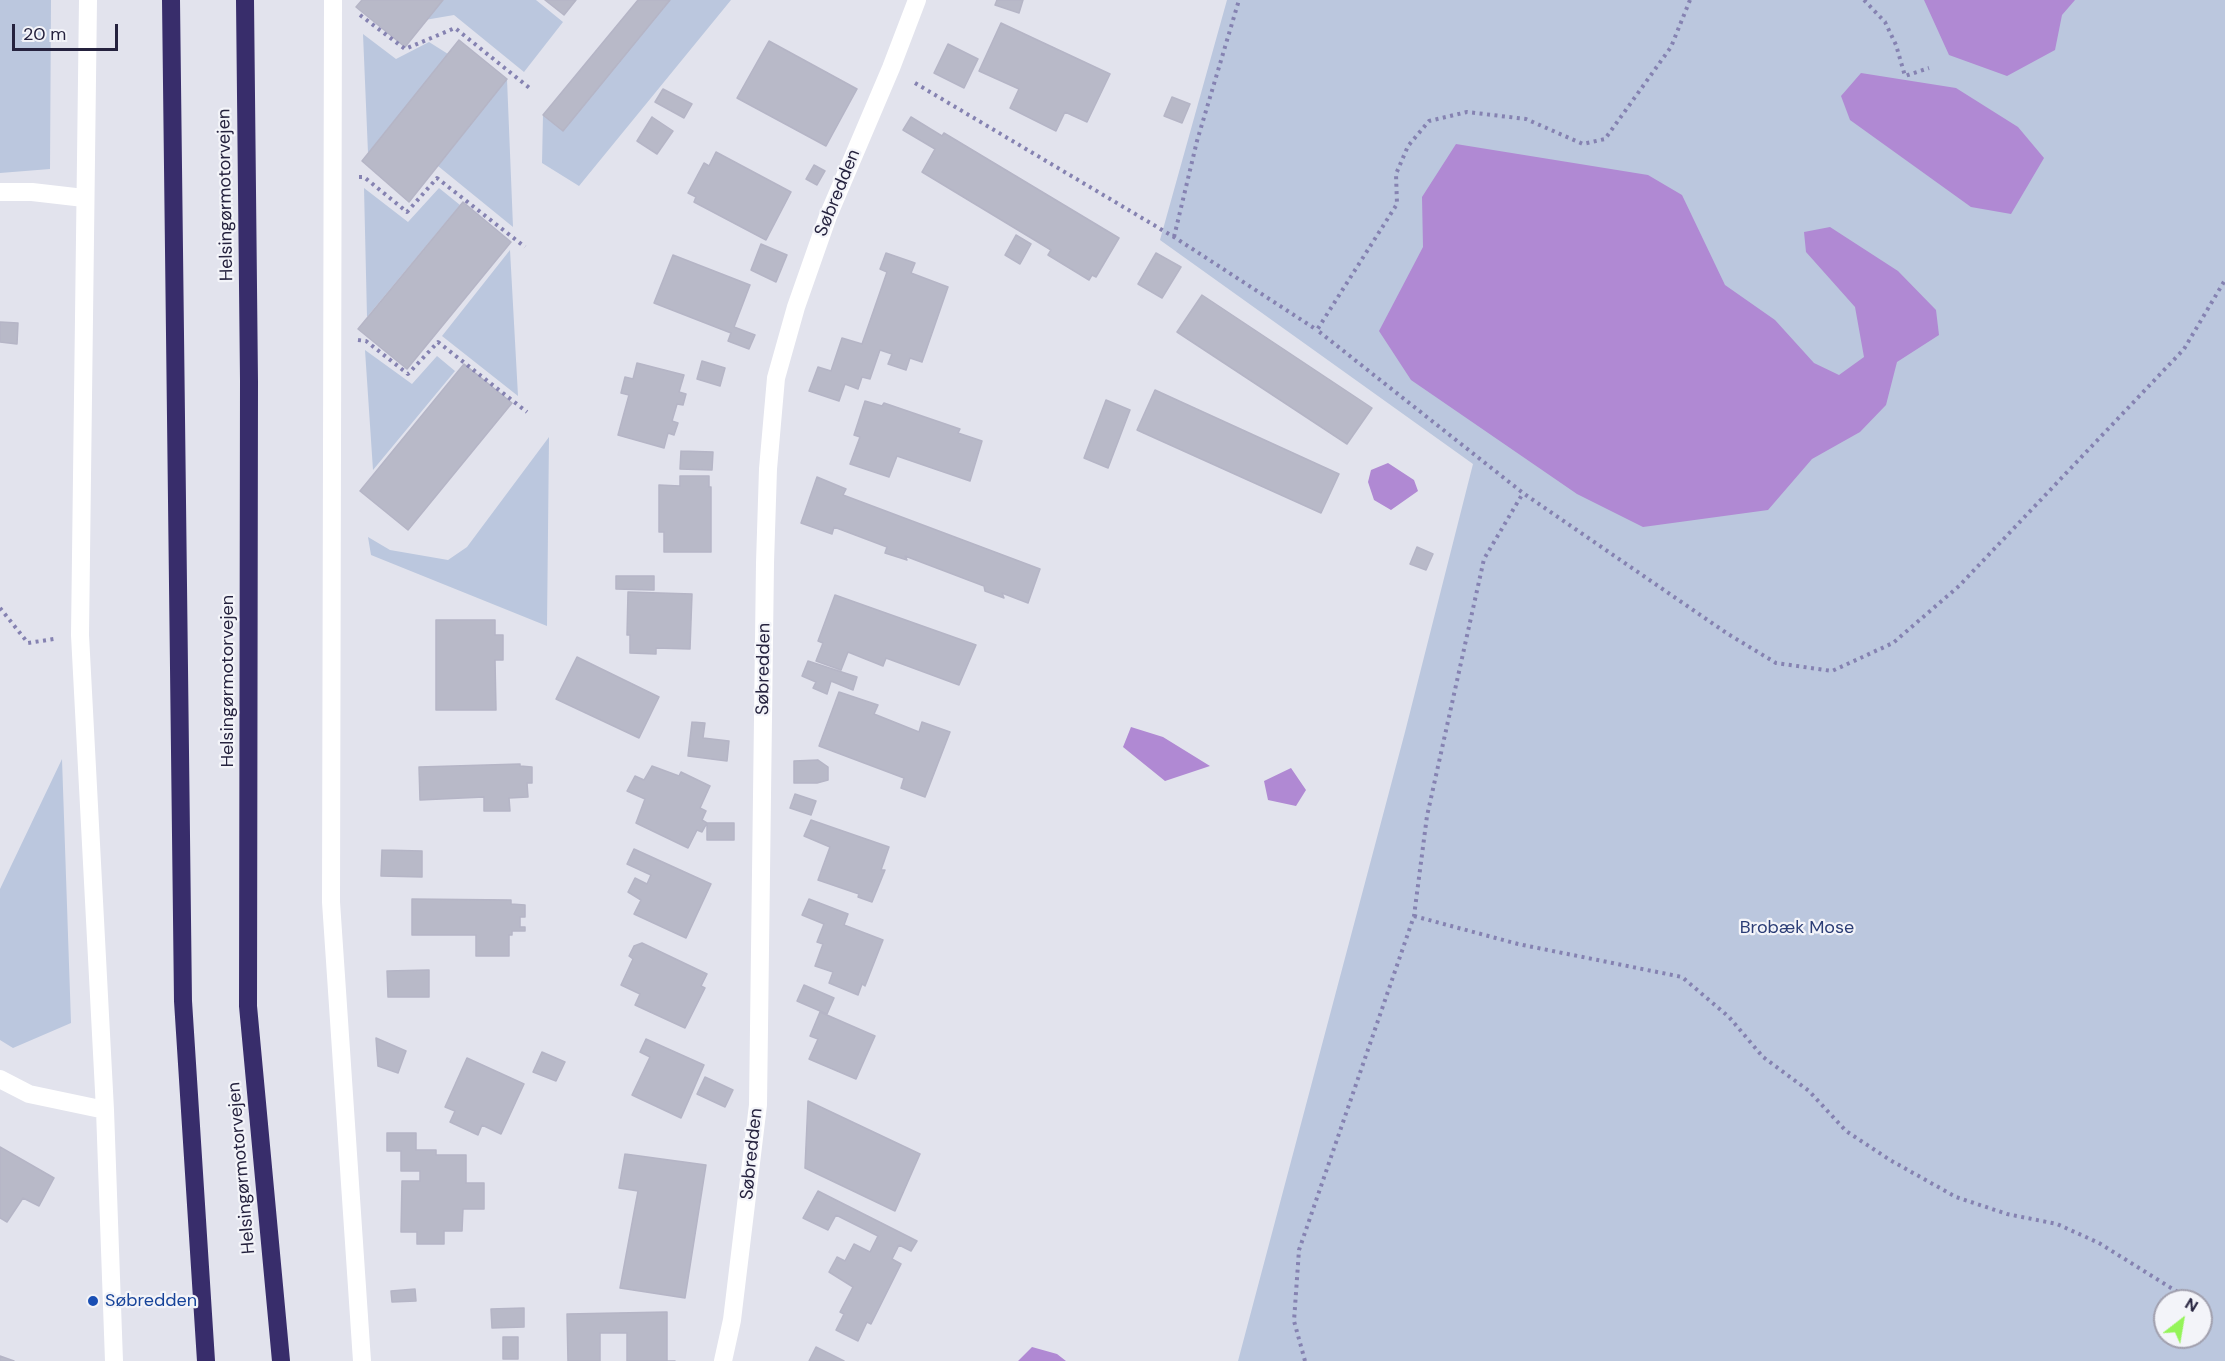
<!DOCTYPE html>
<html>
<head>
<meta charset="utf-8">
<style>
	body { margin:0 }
	#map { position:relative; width:2225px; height:1361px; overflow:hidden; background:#e2e3ed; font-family:"DM Sans",sans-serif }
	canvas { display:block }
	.north { position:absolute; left:2153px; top:1289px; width:60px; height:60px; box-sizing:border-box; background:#f3f4f9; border:2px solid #a1a0ae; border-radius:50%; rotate:31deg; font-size:16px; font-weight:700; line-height:24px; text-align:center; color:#25223e }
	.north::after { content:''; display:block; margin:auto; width:21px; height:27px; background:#94f459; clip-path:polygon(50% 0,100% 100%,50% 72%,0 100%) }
	.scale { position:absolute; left:12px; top:24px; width:106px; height:27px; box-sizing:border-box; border:3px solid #25223e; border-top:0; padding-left:8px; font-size:18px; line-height:21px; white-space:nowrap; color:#25223e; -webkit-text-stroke:4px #f3f4f9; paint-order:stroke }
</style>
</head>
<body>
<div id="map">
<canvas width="2225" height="1361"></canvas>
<div class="north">N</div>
<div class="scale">20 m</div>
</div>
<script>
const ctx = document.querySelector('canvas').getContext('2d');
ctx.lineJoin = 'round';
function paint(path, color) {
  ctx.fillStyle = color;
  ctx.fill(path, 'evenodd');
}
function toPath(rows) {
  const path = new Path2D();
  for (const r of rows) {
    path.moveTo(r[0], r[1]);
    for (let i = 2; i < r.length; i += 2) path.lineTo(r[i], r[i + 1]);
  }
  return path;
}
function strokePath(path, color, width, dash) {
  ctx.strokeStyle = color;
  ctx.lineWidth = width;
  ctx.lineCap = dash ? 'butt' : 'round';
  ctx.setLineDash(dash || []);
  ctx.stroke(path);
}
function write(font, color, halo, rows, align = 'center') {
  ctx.font = font + ' "DM Sans",sans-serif';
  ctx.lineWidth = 4.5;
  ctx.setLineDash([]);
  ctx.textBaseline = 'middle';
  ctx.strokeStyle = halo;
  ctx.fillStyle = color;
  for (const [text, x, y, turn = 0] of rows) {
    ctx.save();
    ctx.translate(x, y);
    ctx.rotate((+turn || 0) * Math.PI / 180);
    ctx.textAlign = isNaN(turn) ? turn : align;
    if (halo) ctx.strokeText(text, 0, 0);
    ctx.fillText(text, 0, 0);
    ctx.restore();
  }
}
paint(toPath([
	[0,0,51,0,50,169,0,173],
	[436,0,536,0,563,22,524,72,454,15,419,21],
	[670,0,731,0,579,186,542,163,543,115,563,131],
	[1227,0,2225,0,2225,1361,1238,1361,1405,732,1473,464,1160,240],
	[2165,1301,2201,1301,2201,1337,2165,1337],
	[363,34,396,59,429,42,448,54,368,153],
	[507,79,513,227,438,166],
	[364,188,408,222,439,188,460,205,367,317],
	[510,250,518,396,442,336],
	[365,350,412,384,437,356,455,371,373,470],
	[549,437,547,626,371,555,368,537,390,550,448,560,467,547],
	[62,759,71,1023,13,1048,0,1040,0,889]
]), '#bbc7de');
paint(toPath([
	[1924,0,2075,0,2062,15,2055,50,2007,76,1949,55],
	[1861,73,1956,88,2018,127,2044,158,2011,214,1971,207,1850,120,1841,96],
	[1456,144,1648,175,1682,195,1725,285,1775,320,1814,363,1839,375,1864,357,1855,307,1806,252,1804,232,1830,227,1898,271,1936,310,1939,335,1897,362,1886,405,1860,432,1812,459,1768,510,1643,527,1577,494,1411,380,1379,331,1423,247,1422,197],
	[1388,463,1414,480,1418,491,1391,510,1374,500,1368,482,1371,470],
	[1131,727,1163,737,1210,766,1165,781,1123,747],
	[1291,768,1306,790,1296,806,1268,800,1264,781],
	[1032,1347,1057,1354,1066,1361,1018,1361]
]), '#b089d3');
const building = toPath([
	[362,0,443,0,405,47,356,7,362,0],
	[545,0,576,0,564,15,545,0],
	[638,0,670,0,563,131,543,115,638,0],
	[997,0,1023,0,1019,13,995,5,997,0],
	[1001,23,1110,74,1087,122,1065,112,1056,131,1010,108,1019,89,979,71,1001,23],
	[459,40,507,79,409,202,362,161,459,40],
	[769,41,857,89,826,146,737,98,769,41],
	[948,44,978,59,964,88,934,73,948,44],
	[663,89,692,104,684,118,655,102,663,89],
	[1172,97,1190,104,1182,123,1164,116,1172,97],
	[652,117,673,131,657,154,637,141,652,117],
	[911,117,942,136,944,133,1119,238,1096,277,1092,275,1089,280,1048,255,1051,250,922,172,935,149,903,130,911,117],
	[716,152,791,192,766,240,694,202,696,197,688,193,704,163,709,166,716,152],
	[814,165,825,171,817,185,806,179,814,165],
	[463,202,511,242,407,369,358,329,463,202],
	[1016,235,1031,244,1020,264,1005,255,1016,235],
	[761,244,787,255,776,282,751,270,761,244],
	[886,253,915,263,911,273,948,287,922,362,910,358,906,370,888,364,892,354,880,350,870,379,862,377,858,389,845,384,839,401,809,391,818,367,831,371,842,338,862,344,887,272,880,269,886,253],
	[1156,253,1181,267,1162,298,1138,284,1156,253],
	[673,255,750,285,734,327,755,335,749,349,728,341,731,333,654,303,673,255],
	[1202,295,1372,408,1347,444,1177,332,1202,295],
	[0,322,18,323,17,344,0,342,0,322],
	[702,361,725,368,720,386,697,379,702,361],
	[637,363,684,375,679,392,686,394,683,405,677,404,672,421,678,423,674,435,668,433,664,448,618,435,629,395,621,393,625,377,633,379,637,363],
	[464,364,512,403,408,530,360,491,464,364],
	[1155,390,1339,474,1321,513,1137,430,1155,390],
	[1106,400,1130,410,1108,468,1084,458,1106,400],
	[865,401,882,406,884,403,960,429,958,433,982,441,970,481,897,456,889,477,850,464,860,437,854,435,865,401],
	[681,451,713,452,712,470,680,469,681,451],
	[680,476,709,476,709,487,711,487,711,552,664,552,664,532,659,532,659,485,680,486,680,476],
	[817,477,846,489,843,495,1040,569,1028,603,1002,593,1004,598,985,591,984,586,905,556,907,560,885,553,887,547,834,527,832,534,801,523,817,477],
	[1417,547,1433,554,1426,570,1410,564,1417,547],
	[616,576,654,576,654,590,616,589,616,576],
	[628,592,692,594,690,649,656,648,656,654,630,653,630,635,627,635,628,592],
	[835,595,976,645,959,685,886,658,883,666,848,652,841,670,816,661,823,643,818,641,835,595],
	[436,620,495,620,495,635,503,635,503,660,495,660,496,710,436,710,436,620],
	[577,657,659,697,639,738,556,699,577,657],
	[808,661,857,677,853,690,831,681,827,694,813,688,816,682,802,676,808,661],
	[839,692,878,705,874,714,919,732,922,722,950,732,925,797,901,788,904,778,819,746,839,692],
	[692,722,705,723,703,738,729,741,727,761,688,756,692,722],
	[818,760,828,767,828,780,817,783,794,783,794,761,818,760],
	[520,764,520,766,532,767,532,783,527,783,528,797,509,798,510,811,484,811,484,797,420,800,419,767,520,764],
	[652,766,679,776,681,772,710,786,700,808,706,811,702,820,707,823,702,832,697,830,688,848,636,823,645,799,627,791,635,776,644,780,652,766],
	[795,794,816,801,811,815,790,808,795,794],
	[811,820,889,847,881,870,885,870,872,902,858,897,859,894,818,880,830,847,804,836,811,820],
	[707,823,734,823,734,840,707,840,707,823],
	[634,849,711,884,686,938,634,914,641,900,628,892,635,878,647,884,651,875,627,864,634,849],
	[382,850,422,851,422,877,381,876,382,850],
	[412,899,511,900,511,904,525,905,525,917,520,917,520,927,525,927,525,931,512,931,512,935,509,935,509,956,476,956,476,935,412,935,412,899],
	[809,899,848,914,844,925,883,940,865,986,862,984,858,995,829,983,833,972,815,966,823,944,817,942,824,924,802,915,809,899],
	[642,943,707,974,701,986,705,988,685,1028,635,1005,640,994,621,985,633,959,629,956,634,946,642,943],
	[429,970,429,997,388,997,387,971,429,970],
	[804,985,834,998,827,1014,797,1001,804,985],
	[820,1012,875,1036,856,1079,809,1059,818,1039,810,1036,820,1012],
	[376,1038,406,1051,398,1073,378,1066,376,1038],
	[646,1039,704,1065,681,1118,632,1095,650,1057,640,1052,646,1039],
	[542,1052,565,1062,556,1081,533,1072,542,1052],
	[467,1058,524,1084,501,1134,482,1125,478,1135,450,1122,455,1111,445,1107,467,1058],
	[705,1077,733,1090,725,1107,697,1094,705,1077],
	[808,1101,920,1154,895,1211,805,1168,808,1101],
	[387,1133,416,1133,416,1150,436,1150,436,1155,466,1155,466,1183,484,1183,484,1209,463,1209,462,1231,444,1231,444,1244,417,1244,417,1232,401,1232,402,1181,420,1181,420,1171,401,1171,401,1151,387,1151,387,1133],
	[0,1147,54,1178,39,1206,23,1198,7,1222,0,1218,0,1147],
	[625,1154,706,1165,685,1298,620,1288,638,1191,619,1188,625,1154],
	[818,1191,917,1241,911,1251,899,1245,892,1259,901,1264,871,1324,867,1322,858,1341,836,1330,844,1314,840,1312,853,1287,829,1272,837,1257,845,1261,854,1244,870,1252,878,1236,836,1215,828,1230,803,1218,818,1191],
	[415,1289,416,1301,392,1302,391,1291,415,1289],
	[524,1308,524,1327,492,1328,491,1309,524,1308],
	[667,1312,667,1361,675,1361,627,1361,627,1333,600,1333,600,1361,568,1361,567,1314,667,1312],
	[503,1337,518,1337,518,1359,503,1359,503,1337],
	[816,1347,844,1361,809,1361,816,1347],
	[0,1356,14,1361,0,1361,0,1356]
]);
paint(building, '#b8b9c8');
strokePath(building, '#b5b5c6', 1.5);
strokePath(toPath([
	[1690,0,1671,47,1605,139,1583,144,1526,119,1467,112,1429,121,1408,146,1396,174,1397,204,1317,330,1523,493,1728,634,1776,663,1832,671,1893,643,1959,586,2184,349,2225,280],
	[1864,0,1885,22,1896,45,1905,76,1929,68],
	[360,15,405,49,455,28,532,90],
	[915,83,1174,237,1317,330],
	[359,177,364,177,407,212,437,178,525,247],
	[1174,237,1197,141,1239,0],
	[358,340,366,341,408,374,438,342,527,412],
	[0,608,28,643,54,639],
	[1414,916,1518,944,1682,977,1729,1017,1763,1057,1809,1091,1846,1131,1890,1160,1956,1197,2007,1214,2057,1224,2099,1243,2192,1301],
	[1305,1361,1294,1321,1299,1250,1414,916,1427,816,1484,559,1523,493]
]), '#8582b1', 4, [3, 4.5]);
strokePath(toPath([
	[88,0,80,635,105,1110,114,1361],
	[333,0,331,902,362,1361],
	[0,192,32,192,84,198],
	[0,1079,29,1094,105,1110],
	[723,1361,732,1320,758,1105,765,563,768,469,776,378,796,307,828,216,891,68,917,0]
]), '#fff', 18);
strokePath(toPath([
	[171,0,183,1001,206,1361],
	[245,0,249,381,248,1006,281,1361]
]), '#382d6b', 18);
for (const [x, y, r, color] of [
	[93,1301,6,"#1a4fb4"]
]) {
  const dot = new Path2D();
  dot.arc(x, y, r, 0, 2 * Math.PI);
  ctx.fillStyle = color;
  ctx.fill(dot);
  strokePath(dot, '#f3f4f9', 2);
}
write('18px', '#25223e', '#f3f4f9', [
	["Søbredden",838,193,-68],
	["Helsingørmotorvejen",226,195,-91],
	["Søbredden",764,669,-89],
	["Helsingørmotorvejen",228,681,-90],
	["Søbredden",752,1154,-84],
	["Helsingørmotorvejen",242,1168,-95]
]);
write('18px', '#2b3d76', '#f3f4f9', [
	["Brobæk Mose",1797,928]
]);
write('18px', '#164399', '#f3f4f9', [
	["Søbredden",105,1301]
], 'left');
</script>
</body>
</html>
